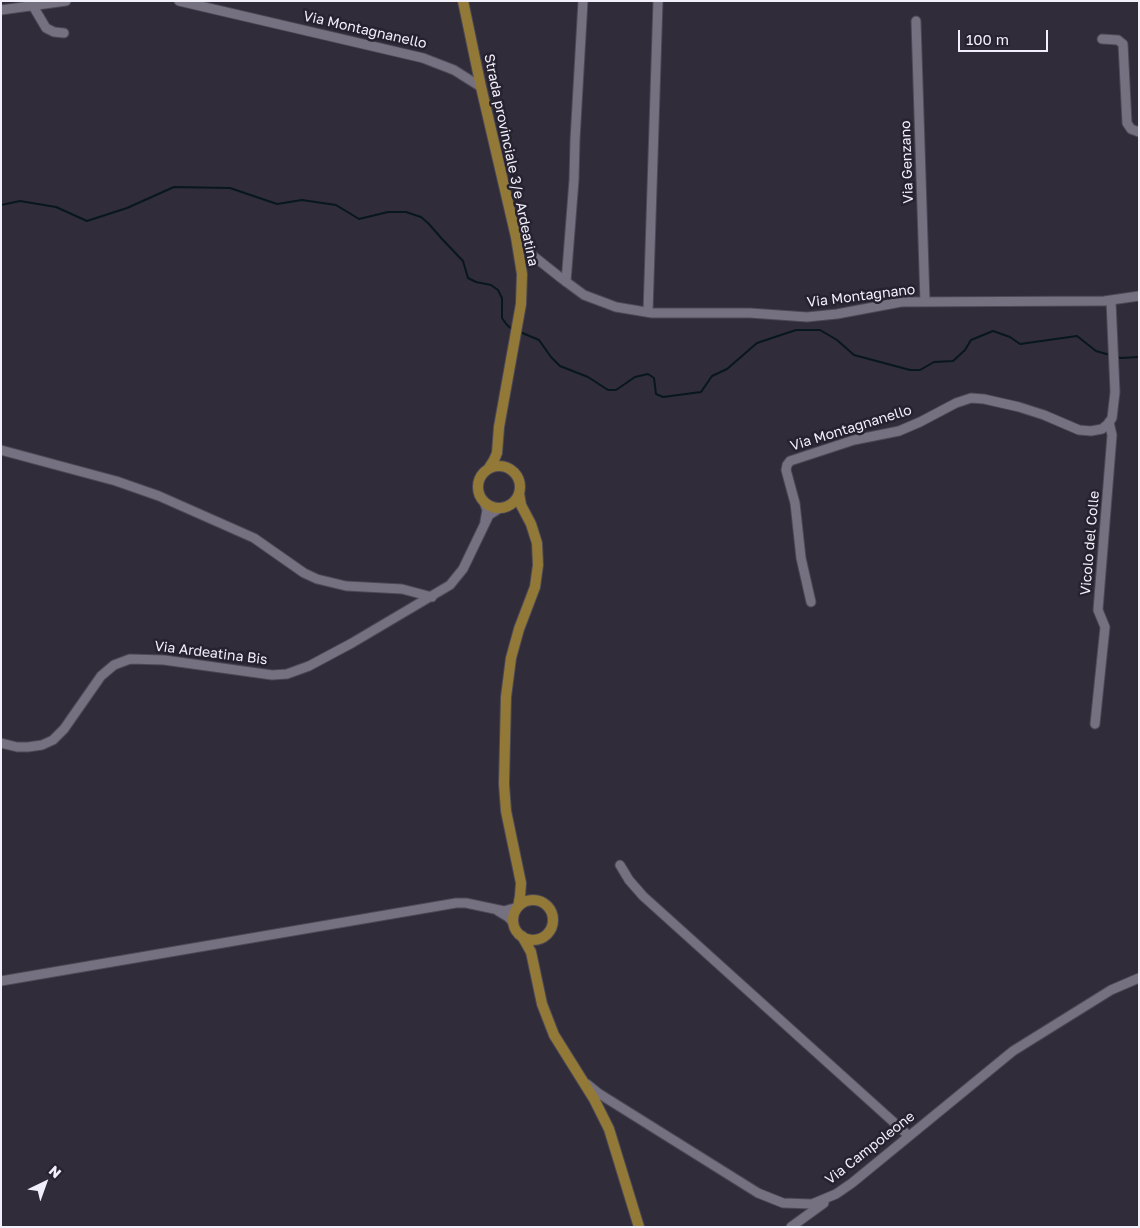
<!DOCTYPE html>
<html>
<head>
<meta charset="utf-8">
<style>
	body { margin:0 }
	#map { position:relative; width:1140px; height:1228px; overflow:hidden; background:#302c3a; font-family:"Golos Text",sans-serif }
	canvas { display:block }
	.frame { position:absolute; inset:0; border:2px solid #f1eff9; pointer-events:none }
	.north { position:absolute; left:20px; top:1158px; width:50px; height:50px; -webkit-text-stroke:4px #262230; paint-order:stroke; rotate:42deg; font-size:14px; font-weight:700; line-height:20px; text-align:center; color:#f1eff9 }
	.north::after { content:''; display:block; margin:auto; width:18px; height:22px; background:#f1eff9; clip-path:polygon(50% 0,100% 100%,50% 72%,0 100%) }
	.scale { position:absolute; left:958px; top:30px; width:90px; height:22px; box-sizing:border-box; border:2px solid #f1eff9; border-top:0; padding-left:6px; font-size:15px; line-height:18px; white-space:nowrap; color:#f1eff9; -webkit-text-stroke:4px #262230; paint-order:stroke }
</style>
</head>
<body>
<div id="map">
<canvas width="1140" height="1228"></canvas>
<div class="frame"></div>
<div class="north">N</div>
<div class="scale">100 m</div>
</div>
<script>
const ctx = document.querySelector('canvas').getContext('2d');
ctx.lineJoin = 'round';
function toPath(rows) {
  const path = new Path2D();
  for (const r of rows) {
    if (r.length === 3) {
      path.moveTo(r[0] + r[2], r[1]);
      path.arc(r[0], r[1], r[2], 0, 2 * Math.PI);
      continue;
    }
    path.moveTo(r[0], r[1]);
    for (let i = 2; i < r.length; i += 2) path.lineTo(r[i], r[i + 1]);
  }
  return path;
}
function strokePath(path, color, width, dash) {
  ctx.strokeStyle = color;
  ctx.lineWidth = width;
  ctx.lineCap = dash ? 'butt' : 'round';
  ctx.setLineDash(dash || []);
  ctx.stroke(path);
}
function write(font, color, halo, rows, align = 'center') {
  ctx.font = font + ' "Golos Text",sans-serif';
  ctx.lineWidth = 5;
  ctx.setLineDash([]);
  ctx.textBaseline = 'middle';
  ctx.strokeStyle = halo;
  ctx.fillStyle = color;
  for (const [text, x, y, turn = 0] of rows) {
    ctx.save();
    ctx.translate(x, y);
    ctx.rotate((+turn || 0) * Math.PI / 180);
    ctx.textAlign = isNaN(turn) ? turn : align;
    if (halo) ctx.strokeText(text, 0, 0);
    ctx.fillText(text, 0, 0);
    ctx.restore();
  }
}
strokePath(toPath([
	[1,205,20,201,56,207,87,221,127,208,174,187,230,188,277,204,302,200,336,205,359,219,388,212,406,212,421,217,428,223,443,240,463,261,468,278,476,282,491,285,498,290,502,298,502,318,507,325,513,330],
	[520,332,539,340,551,357,560,366,588,377,608,390,616,390,635,377,648,374,654,378,656,394,663,397,701,392,712,376,727,369,757,343,796,330,820,330,837,340,854,355,910,370,920,370,934,362,953,361,965,350,971,340,993,331,1010,337,1020,344,1077,336,1096,351,1110,355],
	[1116,357,1121,358,1139,357]
]), '#07171d', 2);
const minor = toPath([
	[179,1,423,58,454,70,481,87],
	[33,6,46,28,54,32,64,33],
	[1,10,66,1],
	[916,21,925,302],
	[1102,39,1118,40,1123,44,1127,123,1131,129,1139,132],
	[517,243,561,278,584,295,616,307,652,313,750,313,807,317,837,314,901,302,1104,301,1139,296],
	[566,282,574,180,575,140,583,1],
	[648,312,658,1],
	[1,450,116,481,159,496,254,538,304,573,317,579,346,586,402,589,432,597],
	[484,502,487,510,485,521],
	[811,602,801,558,795,503,786,470,787,465,790,461,854,440,899,431,920,422,956,403,971,398,984,399,1019,407,1044,415,1079,430,1091,431,1102,429,1108,424,1112,418,1115,392,1111,301],
	[1095,724,1105,627,1098,610,1112,435,1109,422],
	[1,743,17,747,28,747,42,745,53,740,64,729,101,676,114,665,130,659,164,660,272,675,287,674,309,666,352,643,450,585,463,569,489,515,500,508],
	[620,865,629,880,643,896,909,1136],
	[498,911,508,917,513,922],
	[1,981,456,903,466,903,504,911,518,907],
	[587,1084,598,1093,758,1193,783,1203,812,1204,836,1194,852,1183,1013,1051,1111,990,1139,978],
	[791,1227,824,1203]
]);
const major = toPath([
	[463,1,481,87,516,237,522,274,521,304,499,427,497,453,494,460,489,468],
	[499,487,21],
	[533,920,20],
	[518,907,520,896,521,883,506,811,504,784,506,697,511,658,519,629,535,587,538,565,537,543,531,524,521,505,519,493],
	[522,936,531,952,542,1004,554,1035,594,1099,609,1129,639,1227]
]);
strokePath(minor, '#4c4955', 11);
strokePath(major, '#4c4955', 12);
strokePath(minor, '#757181', 9);
strokePath(major, '#927937', 10);
write('14px', '#f1eff9', '#262230', [
	["Via Montagnanello",365,30,13],
	["Strada provinciale 3/e Ardeatina",511,160,78],
	["Via Genzano",907,162,-92],
	["Via Montagnano",861,296,-7],
	["Via Montagnanello",851,428,-17],
	["Vicolo del Colle",1090,543,-85],
	["Via Ardeatina Bis",211,653,7],
	["Via Campoleone",870,1148,-38]
]);
</script>
</body>
</html>
